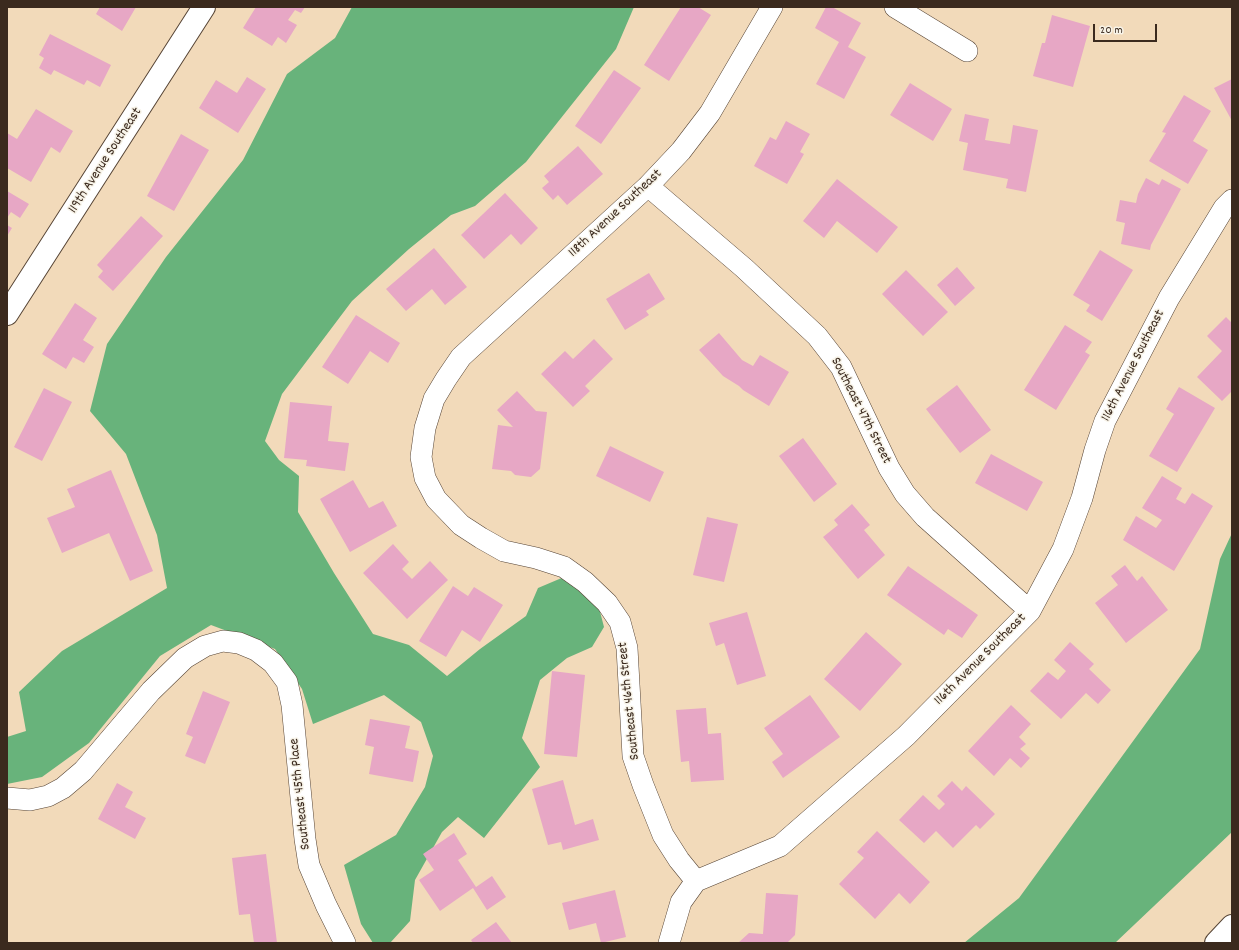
<!DOCTYPE html>
<html>
<head>
<meta charset="utf-8">
<style>
	body { margin:0 }
	#map { position:relative; width:1239px; height:950px; overflow:hidden; background:#f2daba; font-family:Dekko,sans-serif }
	canvas { display:block }
	.frame { position:absolute; inset:0; border:8px solid #3b2a1e; pointer-events:none }
	.scale { position:absolute; left:1093px; top:24px; width:64px; height:18px; box-sizing:border-box; border:2px solid #3b2a1e; border-top:0; padding-left:5px; font-size:12px; line-height:14px; white-space:nowrap; color:#3b2a1e; -webkit-text-stroke:3px #f7f3e8; paint-order:stroke }
</style>
</head>
<body>
<div id="map">
<canvas width="1239" height="950"></canvas>
<div class="frame"></div>
<div class="scale">20 m</div>
</div>
<script>
const ctx = document.querySelector('canvas').getContext('2d');
ctx.lineJoin = 'round';
function paint(path, color) {
  ctx.fillStyle = color;
  ctx.fill(path, 'evenodd');
}
function toPath(rows) {
  const path = new Path2D();
  for (const r of rows) {
    path.moveTo(r[0], r[1]);
    for (let i = 2; i < r.length; i += 2) path.lineTo(r[i], r[i + 1]);
  }
  return path;
}
function strokePath(path, color, width, dash) {
  ctx.strokeStyle = color;
  ctx.lineWidth = width;
  ctx.lineCap = dash ? 'butt' : 'round';
  ctx.setLineDash(dash || []);
  ctx.stroke(path);
}
function write(font, color, halo, rows, align = 'center') {
  ctx.font = font + ' Dekko,sans-serif';
  ctx.lineWidth = 3;
  ctx.setLineDash([]);
  ctx.textBaseline = 'middle';
  ctx.strokeStyle = halo;
  ctx.fillStyle = color;
  for (const [text, x, y, turn = 0] of rows) {
    ctx.save();
    ctx.translate(x, y);
    ctx.rotate((+turn || 0) * Math.PI / 180);
    ctx.textAlign = isNaN(turn) ? turn : align;
    if (halo) ctx.strokeText(text, 0, 0);
    ctx.fillText(text, 0, 0);
    ctx.restore();
  }
}
paint(toPath([
	[352,7,634,7,616,49,526,162,475,206,451,215,409,249,352,301,282,394,265,441,279,460,299,476,298,512,334,573,373,634,409,645,447,676,480,649,526,616,538,588,564,577,598,604,604,627,592,647,567,658,540,680,522,738,540,767,484,838,458,817,442,832,415,880,410,921,390,943,373,943,361,924,344,865,396,835,425,787,433,756,421,722,384,695,313,724,302,689,275,649,211,625,160,656,89,743,42,777,7,784,7,737,26,731,19,692,62,651,167,588,157,535,126,454,90,411,107,344,166,257,243,160,287,74,335,38],
	[1232,533,1232,832,1115,943,964,943,1019,898,1200,649,1220,559]
]), '#68b37b');
paint(toPath([
	[100,7,136,7,122,31,96,14],
	[256,7,305,7,301,13,295,10,288,20,297,25,286,43,278,37,272,46,243,28],
	[681,7,698,7,711,15,669,81,644,65],
	[826,7,832,7,861,23,848,47,866,57,844,99,816,84,839,42,815,28],
	[1052,15,1090,26,1073,87,1033,76,1042,43,1045,43],
	[50,34,111,65,100,87,87,80,84,85,54,70,51,75,39,68,44,58,39,55],
	[614,70,641,88,601,144,575,126],
	[247,77,266,89,238,133,199,108,216,80,237,93],
	[1232,79,1232,121,1214,88],
	[910,83,952,109,933,141,890,115],
	[1184,95,1211,111,1193,141,1208,150,1188,184,1149,161,1166,133,1162,132],
	[36,109,73,131,60,153,51,147,31,182,7,168,7,133,17,139],
	[965,114,989,119,985,140,1010,144,1013,125,1038,130,1026,192,1006,188,1008,179,963,170,968,143,959,141],
	[786,121,810,134,800,152,804,154,787,184,754,166,770,137,776,140],
	[181,134,209,150,174,211,147,196],
	[578,146,603,174,567,205,558,195,553,200,542,188,549,182,544,176],
	[1146,178,1159,185,1162,179,1181,189,1151,245,1150,250,1121,244,1125,223,1116,221,1120,200,1136,203,1138,194],
	[837,179,898,227,877,253,837,221,824,238,803,221],
	[7,191,29,204,20,218,11,212,7,218],
	[505,193,538,228,521,245,511,234,484,259,461,235],
	[141,216,163,236,113,291,98,277,103,271,97,265],
	[7,225,12,228,7,236],
	[434,248,467,287,445,305,432,289,406,311,386,289],
	[1100,250,1133,270,1102,321,1086,311,1090,305,1073,295],
	[957,267,975,288,955,306,937,285],
	[906,270,948,312,923,336,882,294],
	[649,273,665,299,646,311,649,315,625,330,606,299],
	[75,303,97,318,83,340,94,347,84,363,73,357,66,369,42,354],
	[356,315,400,343,388,363,370,351,348,384,322,367],
	[1226,317,1232,323,1232,391,1222,401,1197,377,1222,351,1207,336],
	[1065,325,1092,342,1085,352,1090,355,1056,410,1024,390],
	[719,333,742,360,753,366,760,355,789,372,769,406,743,390,739,386,723,376,699,350],
	[594,339,613,359,585,386,590,391,573,407,541,374,565,351,573,359],
	[957,385,991,430,960,453,926,409],
	[1179,387,1215,408,1177,472,1149,456,1174,414,1166,409],
	[44,388,72,402,42,461,14,447],
	[517,391,536,411,547,412,540,469,531,477,515,475,511,471,492,469,498,425,513,427,497,410],
	[290,402,332,406,328,441,349,443,345,471,306,466,307,460,284,458],
	[803,438,837,484,814,502,779,456],
	[610,446,664,472,650,502,596,476],
	[991,454,1043,482,1027,511,975,483],
	[111,470,153,571,130,581,109,533,62,553,47,518,75,507,67,489],
	[1162,476,1182,488,1176,499,1185,504,1192,493,1213,506,1174,571,1123,540,1136,516,1156,528,1162,520,1142,508],
	[353,480,369,508,383,501,397,526,350,552,320,499],
	[852,504,870,525,864,530,885,555,858,579,823,537,838,525,834,520],
	[707,517,738,524,724,582,693,575],
	[393,544,409,562,402,569,412,579,430,561,448,580,407,619,363,573],
	[1125,565,1137,581,1142,576,1168,610,1126,643,1095,603,1118,585,1111,576],
	[908,566,978,615,962,638,948,629,944,635,887,595],
	[453,586,468,596,474,587,503,605,480,642,462,630,446,657,419,641],
	[747,612,766,676,737,685,724,643,716,646,709,623],
	[866,632,902,664,860,711,824,679],
	[1070,642,1094,664,1089,669,1111,690,1098,704,1086,693,1061,719,1030,691,1048,672,1058,680,1066,671,1054,660],
	[552,671,585,675,577,757,544,754],
	[203,691,230,702,205,764,185,756,193,737,186,734],
	[810,695,840,737,783,778,772,762,783,754,764,728],
	[1011,705,1031,724,1019,737,1026,744,1020,749,1030,758,1021,768,1010,758,994,776,968,751],
	[706,708,708,734,721,733,724,780,691,782,689,761,681,762,676,710],
	[370,719,410,726,405,748,419,751,413,782,369,774,374,747,365,745],
	[563,780,575,825,593,819,599,840,563,850,561,842,548,845,532,789],
	[952,781,962,791,966,786,995,814,980,829,976,825,953,848,936,831,924,843,899,820,923,795,939,810,945,804,937,796],
	[117,783,133,792,125,807,146,818,135,839,98,819],
	[877,831,930,882,910,904,899,893,875,919,839,884,864,858,857,852],
	[454,833,467,854,458,860,476,887,492,876,506,897,487,910,473,888,440,911,419,880,434,870,423,854],
	[266,854,277,943,254,943,250,914,239,915,232,858],
	[615,890,626,937,601,943,596,923,569,930,562,903],
	[766,893,798,895,795,935,787,943,738,943,749,933,763,934],
	[496,922,512,943,473,943,471,940]
]), '#e7a7c5');
const street = toPath([
	[895,7,967,51],
	[648,186,744,268,817,336,841,367,889,468,905,494,925,517,1030,611],
	[7,798,30,800,48,796,63,788,83,771,151,691,185,658,205,646,223,641,239,643,256,650,273,663,287,682,292,705,305,839,309,865,326,905,345,943],
	[696,881,679,860,663,835,643,785,633,756,627,648,620,622,607,603,585,582,564,567,536,558,504,551,481,538,461,525,436,499,425,478,421,457,425,428,434,399,446,379,461,357,648,186,681,151,710,113,772,7],
	[669,943,681,902,696,881,780,846,906,736,1030,611,1063,549,1082,498,1095,450,1105,421,1169,298,1224,208,1232,200]
]);
const secondary = toPath([
	[7,314,204,7]
]);
const highway = toPath([
	[1216,943,1232,926]
]);
strokePath(street, '#564435', 22);
strokePath(secondary, '#564435', 24);
strokePath(highway, '#564435', 24);
strokePath(street, '#fff', 21);
strokePath(secondary, '#fff', 22);
strokePath(highway, '#fff', 22);
write('14px', '#3b2a1e', '#f7f3e8', [
	["119th Avenue Southeast",106,161,-57],
	["118th Avenue Southeast",616,214,-43],
	["116th Avenue Southeast",1134,366,-63],
	["Southeast 47th Street",860,411,63],
	["116th Avenue Southeast",981,660,-45],
	["Southeast 46th Street",630,701,-96],
	["Southeast 45th Place",301,794,-96]
]);
</script>
</body>
</html>
